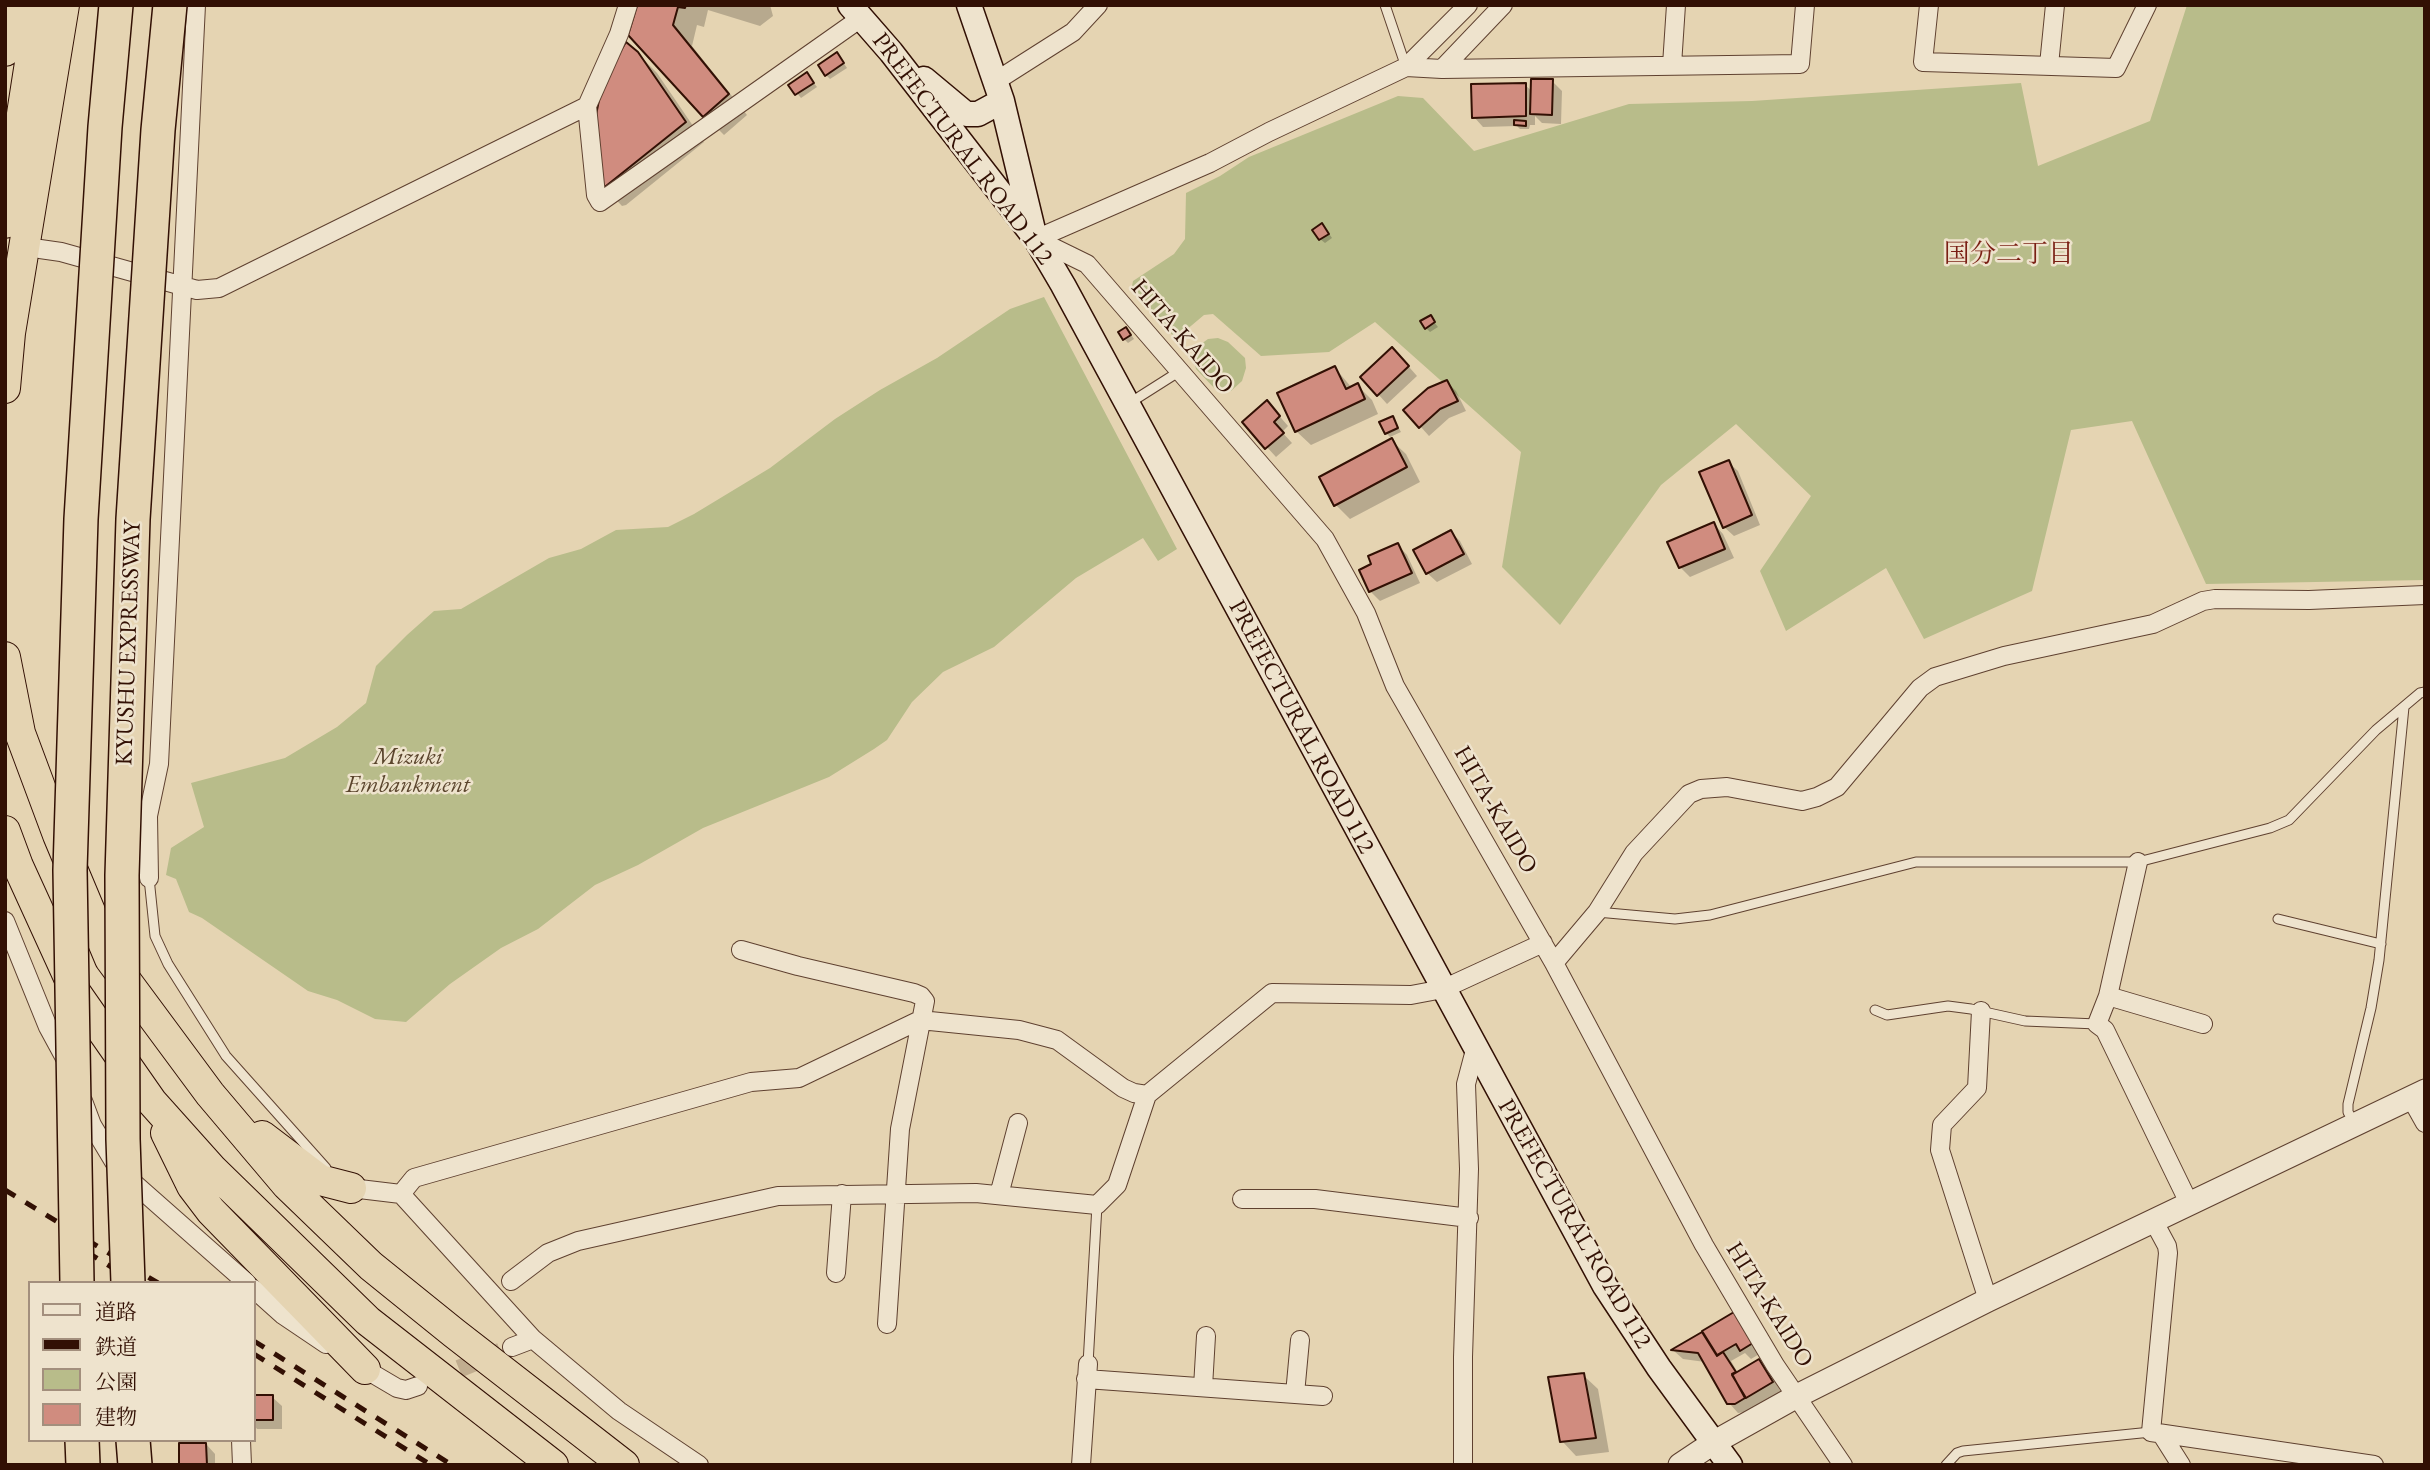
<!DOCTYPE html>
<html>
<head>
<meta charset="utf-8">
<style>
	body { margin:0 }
	#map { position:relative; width:2430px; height:1470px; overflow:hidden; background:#e5d4b2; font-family:"EB Garamond","Noto Serif JP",serif }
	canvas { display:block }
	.frame { position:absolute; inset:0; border:7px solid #321004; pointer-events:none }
	.legend { position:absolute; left:28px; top:1281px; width:228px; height:161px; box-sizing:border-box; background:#eee3cd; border:2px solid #a38f7d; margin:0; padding:9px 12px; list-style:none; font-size:21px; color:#321004 }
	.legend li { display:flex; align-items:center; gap:14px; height:35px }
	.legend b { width:35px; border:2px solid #a38f7d }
</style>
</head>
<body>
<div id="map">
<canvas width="2430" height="1470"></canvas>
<div class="frame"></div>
<ul class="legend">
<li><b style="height:9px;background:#eee3cd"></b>道路</li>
<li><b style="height:9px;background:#321004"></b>鉄道</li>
<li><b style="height:19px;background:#b8bc8a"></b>公園</li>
<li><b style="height:19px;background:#d08c7f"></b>建物</li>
</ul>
</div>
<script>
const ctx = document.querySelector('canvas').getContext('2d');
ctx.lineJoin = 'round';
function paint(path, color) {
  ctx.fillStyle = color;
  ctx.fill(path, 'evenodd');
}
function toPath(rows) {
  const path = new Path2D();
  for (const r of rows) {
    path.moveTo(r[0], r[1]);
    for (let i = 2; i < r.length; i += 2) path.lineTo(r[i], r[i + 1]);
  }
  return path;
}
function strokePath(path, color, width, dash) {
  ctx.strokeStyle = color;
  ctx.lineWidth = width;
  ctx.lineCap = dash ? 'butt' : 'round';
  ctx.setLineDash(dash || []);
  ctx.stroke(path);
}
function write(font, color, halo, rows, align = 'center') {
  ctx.font = font + ' "EB Garamond","Noto Serif JP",serif';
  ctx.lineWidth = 5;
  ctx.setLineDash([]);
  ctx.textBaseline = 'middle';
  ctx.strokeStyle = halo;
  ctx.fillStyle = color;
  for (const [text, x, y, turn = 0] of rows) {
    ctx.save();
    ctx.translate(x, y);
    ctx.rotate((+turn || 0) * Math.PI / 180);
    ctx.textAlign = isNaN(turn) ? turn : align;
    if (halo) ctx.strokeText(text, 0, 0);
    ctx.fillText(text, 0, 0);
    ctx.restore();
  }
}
paint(toPath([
	[2187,5,2425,5,2425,580,2206,584,2132,421,2071,430,2032,591,1924,639,1886,568,1786,631,1760,571,1811,496,1736,424,1661,485,1560,625,1502,567,1521,452,1375,322,1329,352,1261,356,1213,314,1204,315,1179,336,1173,336,1132,286,1133,281,1174,254,1185,239,1186,193,1220,176,1249,157,1398,96,1423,98,1474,151,1629,104,1752,101,2021,83,2038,166,2150,121],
	[1044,297,1177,549,1158,561,1143,538,1076,578,994,647,943,672,912,702,887,740,874,749,829,777,703,828,638,865,595,885,538,929,501,948,450,984,406,1022,375,1019,337,1000,308,991,202,918,189,912,176,879,166,875,171,848,204,827,191,783,285,758,337,727,366,703,376,666,407,635,434,611,461,609,549,558,581,549,616,530,668,527,694,514,770,468,835,419,880,390,937,358,1010,309],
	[1218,338,1228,342,1245,358,1246,368,1242,381,1231,391,1216,390,1196,369,1193,356,1201,344,1208,339]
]), '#b8bc8a');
paint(toPath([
	[639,5,770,5,773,16,760,26,708,10,704,27,697,25,692,46,747,115,724,135,704,115],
	[637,53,657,73,704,142,626,205,622,206,603,186],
	[841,59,847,68,830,79,826,75],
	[807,74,817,87,801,98,790,85],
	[1552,81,1562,91,1561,124,1542,123,1535,116,1535,125,1530,125,1529,129,1520,129,1517,126,1483,127,1474,117,1525,85,1533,92],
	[1326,229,1332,238,1325,243,1320,239],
	[1430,317,1438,327,1430,332,1426,328],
	[1130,333,1134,339,1128,343,1124,339],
	[1402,359,1417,376,1387,404,1378,394],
	[1335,368,1352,388,1358,386,1372,400,1378,414,1311,445,1296,431],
	[1447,382,1456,391,1466,411,1449,418,1429,436,1420,426],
	[1276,412,1288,426,1282,432,1292,443,1276,457,1244,422],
	[1393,418,1401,432,1390,437,1386,433],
	[1391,440,1406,454,1420,482,1350,519,1336,505],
	[1728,462,1738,471,1760,525,1734,536,1724,527],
	[1714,524,1723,534,1734,558,1690,577,1680,567],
	[1451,532,1460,541,1472,564,1437,582,1427,573],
	[1398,545,1407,555,1420,583,1380,601,1370,591,1373,565],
	[1734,1314,1761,1353,1751,1359,1745,1353,1731,1361,1738,1373,1759,1361,1768,1370,1781,1392,1745,1412,1738,1413,1729,1403,1705,1362,1683,1359,1674,1351],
	[1583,1375,1598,1389,1609,1452,1576,1456,1562,1441],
	[254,1397,272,1397,282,1406,282,1429,257,1429,254,1425],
	[206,1444,215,1454,215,1465,181,1465]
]), '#0003');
const building = toPath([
	[637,5,686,5,685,8,678,7,673,25,729,94,703,117,628,35,637,5],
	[626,42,638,52,686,122,606,186,601,187,596,115,603,80,626,42],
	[837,52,844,63,825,76,818,65,837,52],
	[807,72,814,83,795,95,788,85,807,72],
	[1531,79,1553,79,1552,115,1530,114,1531,79],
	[1526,83,1526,116,1472,118,1471,84,1526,83],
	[1514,120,1526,121,1526,126,1514,125,1514,120],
	[1322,223,1329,234,1319,240,1312,230,1322,223],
	[1431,315,1435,322,1425,329,1420,321,1431,315],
	[1126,327,1131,335,1123,340,1118,332,1126,327],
	[1392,347,1409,366,1377,396,1360,377,1392,347],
	[1335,366,1346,389,1358,383,1365,399,1295,432,1277,393,1335,366],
	[1447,380,1458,401,1440,409,1419,428,1403,410,1428,388,1447,380],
	[1267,400,1280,416,1274,422,1284,433,1265,449,1242,422,1267,400],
	[1393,416,1398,428,1385,434,1379,422,1393,416],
	[1392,438,1407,467,1334,506,1319,477,1392,438],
	[1729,460,1752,515,1723,528,1699,472,1729,460],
	[1714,522,1725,549,1679,568,1667,542,1714,522],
	[1451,530,1464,554,1426,574,1413,550,1451,530],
	[1398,543,1412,573,1369,592,1359,570,1371,564,1368,556,1398,543],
	[1734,1312,1753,1343,1740,1351,1736,1344,1717,1355,1702,1331,1734,1312],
	[1702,1332,1717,1356,1723,1352,1736,1372,1732,1374,1745,1398,1735,1404,1727,1404,1698,1353,1671,1350,1702,1332],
	[1759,1359,1773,1382,1746,1398,1732,1375,1759,1359],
	[1584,1373,1596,1438,1560,1442,1548,1377,1584,1373],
	[254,1395,273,1395,273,1420,254,1420,254,1395],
	[179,1443,206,1443,207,1465,179,1465,179,1443]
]);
paint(building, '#d08c7f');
strokePath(building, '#321004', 2);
strokePath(toPath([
	[434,1379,512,1347]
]), '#c1ad8f', 18, [18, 9]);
const service = toPath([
	[1385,5,1406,67],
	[1128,404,1180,371],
	[149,878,155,936,168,964,226,1056,326,1168],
	[1597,912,1675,919,1710,915,1916,862,2138,862,2270,828,2289,820,2376,730,2420,693,2425,692],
	[2278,919,2381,944],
	[1875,1010,1887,1015,1948,1006,1971,1009,2025,1021,2097,1024],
	[2354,1123,2348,1112,2348,1104,2371,1008,2379,960,2404,707],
	[1088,1364,1097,1205],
	[1946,1465,1957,1453,1963,1451,2151,1432]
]);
const minor = toPath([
	[1929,5,1923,62,2116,68,2147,5],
	[1672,65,1676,5],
	[2049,65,2055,5],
	[1406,67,1468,5],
	[1442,69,1503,5],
	[996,81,1073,32,1098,5],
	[587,106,596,195,600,202,861,18],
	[1036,239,1087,264,1325,539,1366,613,1395,686,1554,963,1704,1245,1775,1365,1843,1465],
	[1036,239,1210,163,1269,132,1406,67,1442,69,1800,64,1805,5],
	[40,249,61,252,197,290,219,288,587,106,619,34,628,5],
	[2138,862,2108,996,2097,1024,2105,1030,2189,1203],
	[149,878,148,816,159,764,196,5],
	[5,921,48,1027,67,1062],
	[741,950,798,966,914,993,921,996,925,1001,900,1129,887,1324],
	[1554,963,1597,912,1634,853,1689,794,1701,789,1727,787,1802,801,1817,797,1837,787,1920,688,1935,677,2004,656,2153,624,2203,601,2215,599,2309,600,2425,595],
	[2108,996,2203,1024],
	[1981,1011,1977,1088,1942,1125,1940,1150,1988,1300],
	[2411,1098,2425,1123],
	[83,1101,92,1125,119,1170,247,1283],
	[351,1188,401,1194,533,1339,619,1411,699,1465],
	[401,1194,414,1178,751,1082,799,1078,920,1020,1019,1030,1057,1040,1123,1088,1134,1093,1147,1095,1272,993,1411,995,1443,989,1543,943],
	[999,1195,1018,1123],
	[1242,1199,1315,1199,1469,1218],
	[2153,1220,2167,1246,2168,1253,2151,1432,2374,1465],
	[836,1273,842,1194],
	[511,1281,548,1253,578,1241,778,1196,976,1193,1097,1205,1117,1185,1147,1095],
	[254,1289,283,1315,326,1344],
	[512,1347,533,1339],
	[358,1365,397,1388,406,1390,418,1386],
	[1086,1379,1323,1396],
	[1203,1387,1206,1336],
	[1295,1394,1300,1340],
	[2162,1435,2181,1465],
	[241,1440,242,1465],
	[1081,1465,1088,1364],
	[1463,1465,1463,1357,1469,1169,1466,1084,1475,1050]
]);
const tertiary = toPath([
	[1680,1465,1713,1443,1797,1396,1988,1300,2425,1091]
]);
const secondary = toPath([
	[850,5,891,52,1036,239,1063,285,1605,1286,1659,1368,1730,1465],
	[969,5,1002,101,1033,230],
	[924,79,966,114,978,114,1002,101]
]);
const trunk = toPath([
	[5,51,12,5],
	[5,223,39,5],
	[5,388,10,333,64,5],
	[5,657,20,733,58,835,110,959,210,1094,287,1185,371,1266,454,1333,624,1465],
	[5,831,18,866,76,993,152,1102,212,1169,368,1321,553,1465],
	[166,1133,192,1186,211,1211,365,1369],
	[262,1136,320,1180,351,1188]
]);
const motorway = toPath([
	[82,1440,83,1465],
	[133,1440,135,1465]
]);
strokePath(service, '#5f4130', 11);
strokePath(minor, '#5f4130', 20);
strokePath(tertiary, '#5f4130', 25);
strokePath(secondary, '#321004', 27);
strokePath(trunk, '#321004', 32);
strokePath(motorway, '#321004', 36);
strokePath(service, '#eee3cd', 9);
strokePath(minor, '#eee3cd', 18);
strokePath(tertiary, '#eee3cd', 23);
strokePath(secondary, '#eee3cd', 24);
strokePath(trunk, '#e5d4b2', 30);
strokePath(motorway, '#e5d4b2', 33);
strokePath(toPath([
	[5,1190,158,1283],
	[87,1252,137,1283],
	[254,1341,452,1465],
	[254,1354,431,1465]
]), '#321004', 5, [12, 12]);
const motorwayBridge = toPath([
	[77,1283,70,870,81,519,105,127,116,5],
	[128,1283,123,1139,122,875,133,519,158,130,170,5]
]);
strokePath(motorwayBridge, '#321004', 36, []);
strokePath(motorwayBridge, '#e5d4b2', 33);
write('24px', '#321004', '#eee3cd', [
	["PREFECTURAL ROAD 112",962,149,53],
	["HITA-KAIDO",1182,337,49],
	["KYUSHU EXPRESSWAY",129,643,-88],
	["PREFECTURAL ROAD 112",1301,727,62],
	["HITA-KAIDO",1495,810,60],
	["PREFECTURAL ROAD 112",1574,1224,60],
	["HITA-KAIDO",1769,1305,58]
]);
write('italic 24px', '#5a442c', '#eee3cd', [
	["Mizuki",408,757],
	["Embankment",408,785]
]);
write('26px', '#7a1f14', '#eee3cd', [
	["国分二丁目",2009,255]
]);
</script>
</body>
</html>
